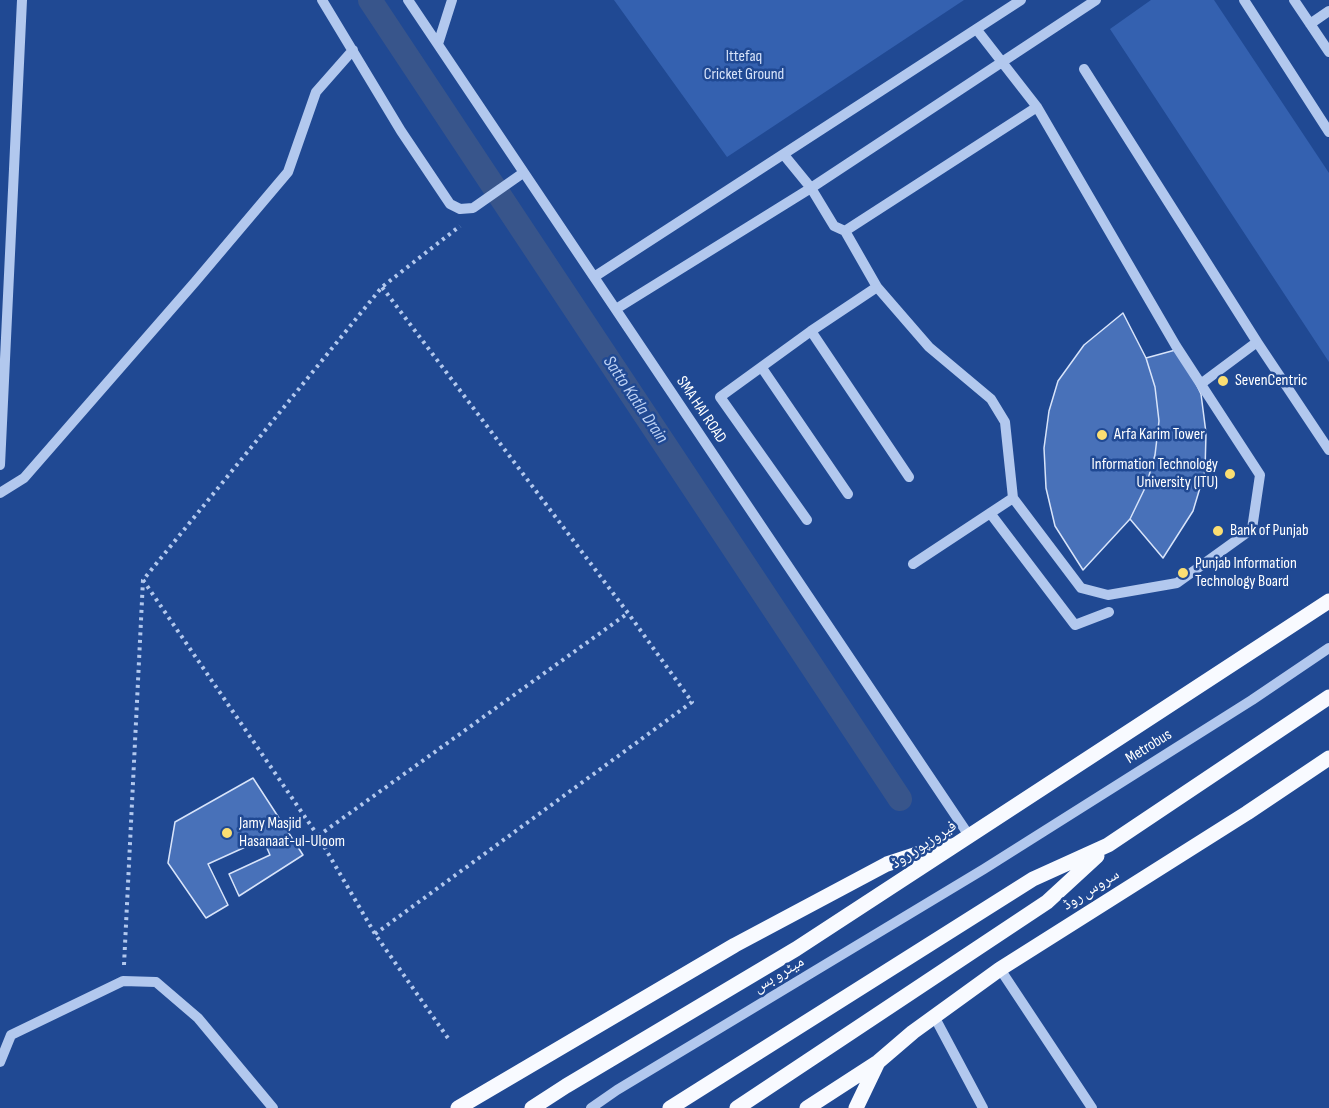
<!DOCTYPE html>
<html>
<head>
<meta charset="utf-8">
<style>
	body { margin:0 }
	canvas { display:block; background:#204993 }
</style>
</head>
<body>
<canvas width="1329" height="1108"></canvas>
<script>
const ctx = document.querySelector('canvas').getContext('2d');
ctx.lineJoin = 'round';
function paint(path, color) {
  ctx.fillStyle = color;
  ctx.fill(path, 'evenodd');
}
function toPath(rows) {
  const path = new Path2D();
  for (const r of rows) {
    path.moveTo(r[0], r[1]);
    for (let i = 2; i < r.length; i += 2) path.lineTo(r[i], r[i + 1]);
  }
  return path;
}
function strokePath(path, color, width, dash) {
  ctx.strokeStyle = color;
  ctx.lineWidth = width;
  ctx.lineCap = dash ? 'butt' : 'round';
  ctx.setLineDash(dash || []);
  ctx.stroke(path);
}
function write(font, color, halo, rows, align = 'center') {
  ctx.font = font + ' "Sofia Sans Condensed","Noto Naskh Arabic",sans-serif';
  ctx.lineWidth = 5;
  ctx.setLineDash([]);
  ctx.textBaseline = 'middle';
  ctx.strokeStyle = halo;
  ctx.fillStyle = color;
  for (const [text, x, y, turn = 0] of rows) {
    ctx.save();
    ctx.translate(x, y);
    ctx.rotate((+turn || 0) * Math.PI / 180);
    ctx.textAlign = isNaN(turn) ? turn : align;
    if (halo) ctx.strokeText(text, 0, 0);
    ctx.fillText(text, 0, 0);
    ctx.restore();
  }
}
paint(toPath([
	[614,0,964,0,727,157],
	[1151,0,1214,0,1329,173,1329,362,1110,29]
]), '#3461b0');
strokePath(toPath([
	[370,0,900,799]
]), '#38558b', 24);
const building = toPath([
	[1123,313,1146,358,1155,387,1159,421,1155,455,1146,486,1130,519,1083,570,1055,526,1046,488,1044,448,1049,411,1058,381,1084,345,1123,313],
	[1179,349,1201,394,1206,433,1205,471,1193,511,1163,558,1130,519,1146,486,1155,455,1159,421,1155,387,1146,358,1179,349],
	[253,778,303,855,239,896,229,874,270,855,263,839,208,864,228,905,206,918,168,863,175,822,253,778]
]);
paint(building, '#4871b9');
strokePath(building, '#d8e4fa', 1.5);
strokePath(toPath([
	[143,580,318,836,375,934,450,1041],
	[318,836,628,613],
	[375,934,692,702,628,613,382,287],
	[124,965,143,580,382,287,460,226]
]), '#b2c8ee', 4, [3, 4.5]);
strokePath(toPath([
	[322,0,401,131,450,204,460,209,473,208,523,173],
	[408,0,970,837],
	[1244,0,1329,132],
	[1294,0,1329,52],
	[1310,24,1329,11],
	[438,44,452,0],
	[1084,69,1257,342,1202,383],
	[784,155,811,188,834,226,845,231],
	[594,277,1021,0],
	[877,287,929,347,991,399,1005,422,1013,498],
	[616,309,811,188,1096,0],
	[811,331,909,477],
	[1257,342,1329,450],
	[762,368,848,494],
	[0,465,22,0],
	[0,493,24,478,195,282,288,172,316,92,353,50],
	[990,513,1075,625,1109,612],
	[807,520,720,397,811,331,877,287,845,231,1037,107],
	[913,564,1013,498,1081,588,1108,595,1177,583,1252,529,1260,475,1176,346,1037,107,977,30],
	[1000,969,1092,1108],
	[934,1016,983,1108],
	[0,1062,11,1035,123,981,156,982,198,1018,273,1108],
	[591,1108,617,1090,984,869,1252,700,1329,648]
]), '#b2c8ee', 10);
strokePath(toPath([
	[458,1108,735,945,887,864,948,844],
	[532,1108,566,1086,796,949,1329,601],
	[670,1108,1033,879,1108,845,1329,697],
	[737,1108,1047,902,1097,856],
	[807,1108,878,1062,913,1032,1000,969,1247,813,1329,758],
	[856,1108,878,1062]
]), '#f8faff', 15);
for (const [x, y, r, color] of [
	[1223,381,6,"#fbde72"],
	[1102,435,6,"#fbde72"],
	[1230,474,6,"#fbde72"],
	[1218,531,6,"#fbde72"],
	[1183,573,6,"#fbde72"],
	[227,833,6,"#fbde72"]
]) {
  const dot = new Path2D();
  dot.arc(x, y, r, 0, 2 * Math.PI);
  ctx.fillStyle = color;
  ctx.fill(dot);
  strokePath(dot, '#204993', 2);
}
write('16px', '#d8e4fa', '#204993', [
	["Ittefaq",744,57],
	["Cricket Ground",744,75]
]);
write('16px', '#fff', '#204993', [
	["SevenCentric",1235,381],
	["Arfa Karim Tower",1114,435],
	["Information Technology",1218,465,"right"],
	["University (ITU)",1218,483,"right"],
	["Bank of Punjab",1230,531],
	["Punjab Information",1195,564],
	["Technology Board",1195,582],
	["Jamy Masjid",239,824],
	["Hasanaat-ul-Uloom",239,842]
], 'left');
write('16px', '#fff', '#204993', [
	["SMA HAI ROAD",701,410,56],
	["Metrobus",1149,747,-32],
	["فیروزپور روڈ",924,845,-33],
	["سروس روڈ",1091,890,-32],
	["میٹرو بس",779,975,-31]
]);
write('italic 18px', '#bed2f4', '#204993', [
	["Satto Katla Drain",635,400,56]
]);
</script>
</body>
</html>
